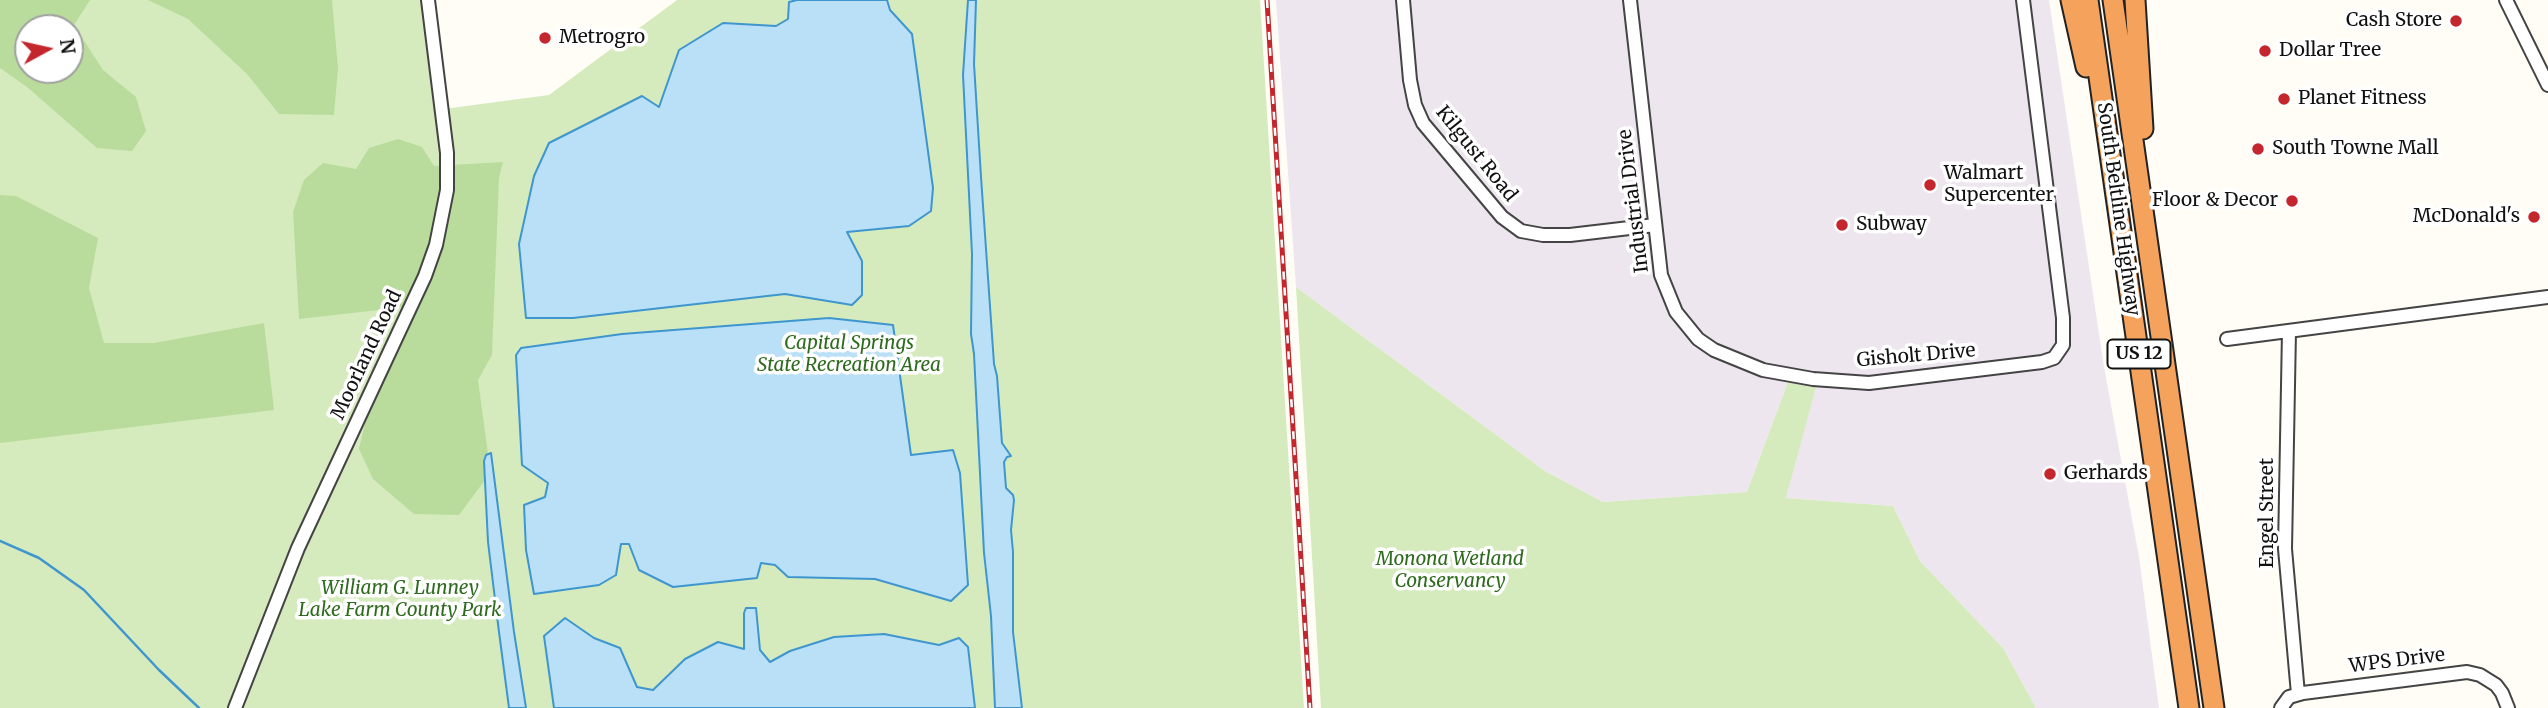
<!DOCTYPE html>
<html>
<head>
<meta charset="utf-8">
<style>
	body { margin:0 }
	#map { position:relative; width:2548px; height:708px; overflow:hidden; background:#fffdf5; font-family:Merriweather,serif }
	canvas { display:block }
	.north { position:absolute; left:14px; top:14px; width:70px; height:70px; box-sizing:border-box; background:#fff; border:2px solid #a0a0a0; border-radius:50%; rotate:82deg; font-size:19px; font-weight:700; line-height:28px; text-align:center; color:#111 }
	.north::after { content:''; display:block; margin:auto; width:24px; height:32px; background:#c4262e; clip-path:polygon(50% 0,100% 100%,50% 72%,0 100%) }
</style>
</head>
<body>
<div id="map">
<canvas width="2548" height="708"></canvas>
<div class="north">N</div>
</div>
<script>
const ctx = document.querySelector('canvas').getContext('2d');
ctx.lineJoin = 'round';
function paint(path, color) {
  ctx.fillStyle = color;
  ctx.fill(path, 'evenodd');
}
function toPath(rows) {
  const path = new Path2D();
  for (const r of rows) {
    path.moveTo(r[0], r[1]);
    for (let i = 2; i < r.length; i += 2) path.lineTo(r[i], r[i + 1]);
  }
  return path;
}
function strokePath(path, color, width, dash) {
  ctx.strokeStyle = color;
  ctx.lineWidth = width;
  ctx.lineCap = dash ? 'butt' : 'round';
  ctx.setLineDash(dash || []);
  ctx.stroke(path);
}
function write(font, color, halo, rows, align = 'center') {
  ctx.font = font + ' Merriweather,serif';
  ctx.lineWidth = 7;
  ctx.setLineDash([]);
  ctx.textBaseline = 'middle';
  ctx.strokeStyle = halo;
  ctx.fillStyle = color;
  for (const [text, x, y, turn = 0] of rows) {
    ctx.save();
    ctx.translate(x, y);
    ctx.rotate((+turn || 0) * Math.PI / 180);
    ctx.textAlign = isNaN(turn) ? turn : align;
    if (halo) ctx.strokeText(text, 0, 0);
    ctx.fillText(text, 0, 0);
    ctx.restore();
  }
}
paint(toPath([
	[1276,0,2049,0,2104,367,2139,557,2159,708,2036,708,2003,648,1920,561,1893,506,1786,498,1815,387,1788,382,1747,492,1603,502,1545,471,1296,287]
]), '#eee6ef');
paint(toPath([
	[0,0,421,0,436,110,549,95,677,0,1260,0,1304,708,0,708],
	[28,28,70,28,70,70,28,70],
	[1296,287,1545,471,1603,502,1747,492,1788,382,1816,387,1786,498,1893,506,1920,561,2003,648,2036,708,1321,708]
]), '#d5ebbd');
paint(toPath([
	[0,0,90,0,74,25,103,70,136,97,146,131,132,151,97,148,27,87,0,68],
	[28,28,70,28,70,70,28,70],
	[148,0,332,0,338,68,334,115,279,114,247,74,188,19],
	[398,139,422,147,434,166,503,162,499,178,492,355,478,380,488,454,484,461,485,480,459,515,414,514,373,479,359,449,369,406,405,307,299,319,293,212,304,180,323,163,356,169,369,148],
	[0,195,16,196,98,238,89,288,104,343,154,343,264,323,274,410,0,443]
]), '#b9dc9c');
const water = toPath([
	[797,0,887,0,890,10,912,34,933,188,931,211,909,226,847,232,862,261,862,295,852,305,785,294,573,318,526,318,519,244,534,176,549,143,642,96,659,107,679,50,723,23,776,26,788,19,789,2,797,0],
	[968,0,976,0,974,64,981,177,994,364,997,376,1002,443,1011,456,1007,457,1004,462,1006,488,1013,495,1014,500,1011,530,1013,552,1013,632,1022,708,995,708,991,616,984,553,974,354,971,334,972,254,963,75,968,0],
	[829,318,893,325,911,455,953,450,960,473,968,585,951,601,875,579,788,577,775,565,761,563,757,578,673,587,639,570,629,544,621,544,616,575,599,585,534,594,526,550,524,505,545,497,548,483,522,465,516,355,521,348,622,334,829,318],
	[491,453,514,632,526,708,509,708,499,632,488,542,484,461,486,455,491,453],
	[746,608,756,608,760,650,770,662,790,651,834,637,884,634,939,645,959,638,968,647,975,708,554,708,544,636,565,618,594,638,620,648,637,687,653,690,685,659,718,642,744,649,744,613,746,608]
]);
paint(water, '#b9e0f7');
strokePath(water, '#3f96cf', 2);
strokePath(toPath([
	[0,541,39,558,84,590,159,670,199,708]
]), '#3f96cf', 2.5);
const minor = toPath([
	[1403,0,1410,80,1415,105,1423,123,1502,217,1521,231,1543,235,1570,235,1655,225],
	[1630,0,1661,275,1676,312,1698,339,1714,350,1763,370,1813,379,1869,383,2042,362,2054,358,2063,345,2063,318,2023,0],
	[2506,0,2548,85],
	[2289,331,2285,549,2298,694],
	[2227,339,2548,297],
	[235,708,298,548,425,276,436,245,447,190,447,153,428,0],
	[2281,708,2289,697,2303,693,2467,672,2480,675,2496,685,2502,693,2508,708]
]);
const highway = toPath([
	[2071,0,2086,67],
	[2088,0,2189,708],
	[2113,0,2214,708],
	[2135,0,2143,129]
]);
strokePath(minor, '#444', 16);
strokePath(highway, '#222', 23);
strokePath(minor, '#fff', 12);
strokePath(highway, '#f5a25d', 19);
const rail = toPath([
	[1267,0,1310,708]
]);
strokePath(rail, '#c4262e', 5);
strokePath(rail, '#fff', 2.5, [8]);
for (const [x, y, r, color] of [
	[2456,21,7,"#c4262e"],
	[545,38,7,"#c4262e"],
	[2265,51,7,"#c4262e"],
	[2284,99,7,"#c4262e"],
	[2258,149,7,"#c4262e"],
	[1930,185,7,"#c4262e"],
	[2292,201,7,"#c4262e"],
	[2534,217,7,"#c4262e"],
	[1842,225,7,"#c4262e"],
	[2050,474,7,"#c4262e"]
]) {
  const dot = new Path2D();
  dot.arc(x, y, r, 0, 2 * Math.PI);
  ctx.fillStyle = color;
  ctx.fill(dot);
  strokePath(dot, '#fff', 2.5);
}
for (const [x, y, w] of [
	[2139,354,63]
]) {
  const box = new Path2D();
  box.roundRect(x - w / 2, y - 14.5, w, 29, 5);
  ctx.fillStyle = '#fff';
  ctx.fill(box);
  strokePath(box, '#111', 2);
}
write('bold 18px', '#111', null, [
	["US 12",2139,354]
]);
write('19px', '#111', '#fff', [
	["Cash Store",2442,21,"right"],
	["Metrogro",559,38],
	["Dollar Tree",2279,51],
	["Planet Fitness",2298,99],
	["South Towne Mall",2272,149],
	["Walmart",1944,174],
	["Supercenter",1944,196],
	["Floor & Decor",2278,201,"right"],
	["McDonald's",2520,217,"right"],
	["Subway",1856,225],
	["Gerhards",2064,474]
], 'left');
write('19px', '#111', '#fff', [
	["Kilgust Road",1476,154,51],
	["Industrial Drive",1634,201,-97],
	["South Beltline Highway",2118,209,82],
	["Moorland Road",367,355,-65],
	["Gisholt Drive",1916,356,-5],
	["Engel Street",2268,513,-90],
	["WPS Drive",2397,661,-7]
]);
write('italic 19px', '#2f6b1f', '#fff', [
	["Capital Springs",849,344],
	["State Recreation Area",849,366],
	["Monona Wetland",1450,560],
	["Conservancy",1450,582],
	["William G. Lunney",400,589],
	["Lake Farm County Park",400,611]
]);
</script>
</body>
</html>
